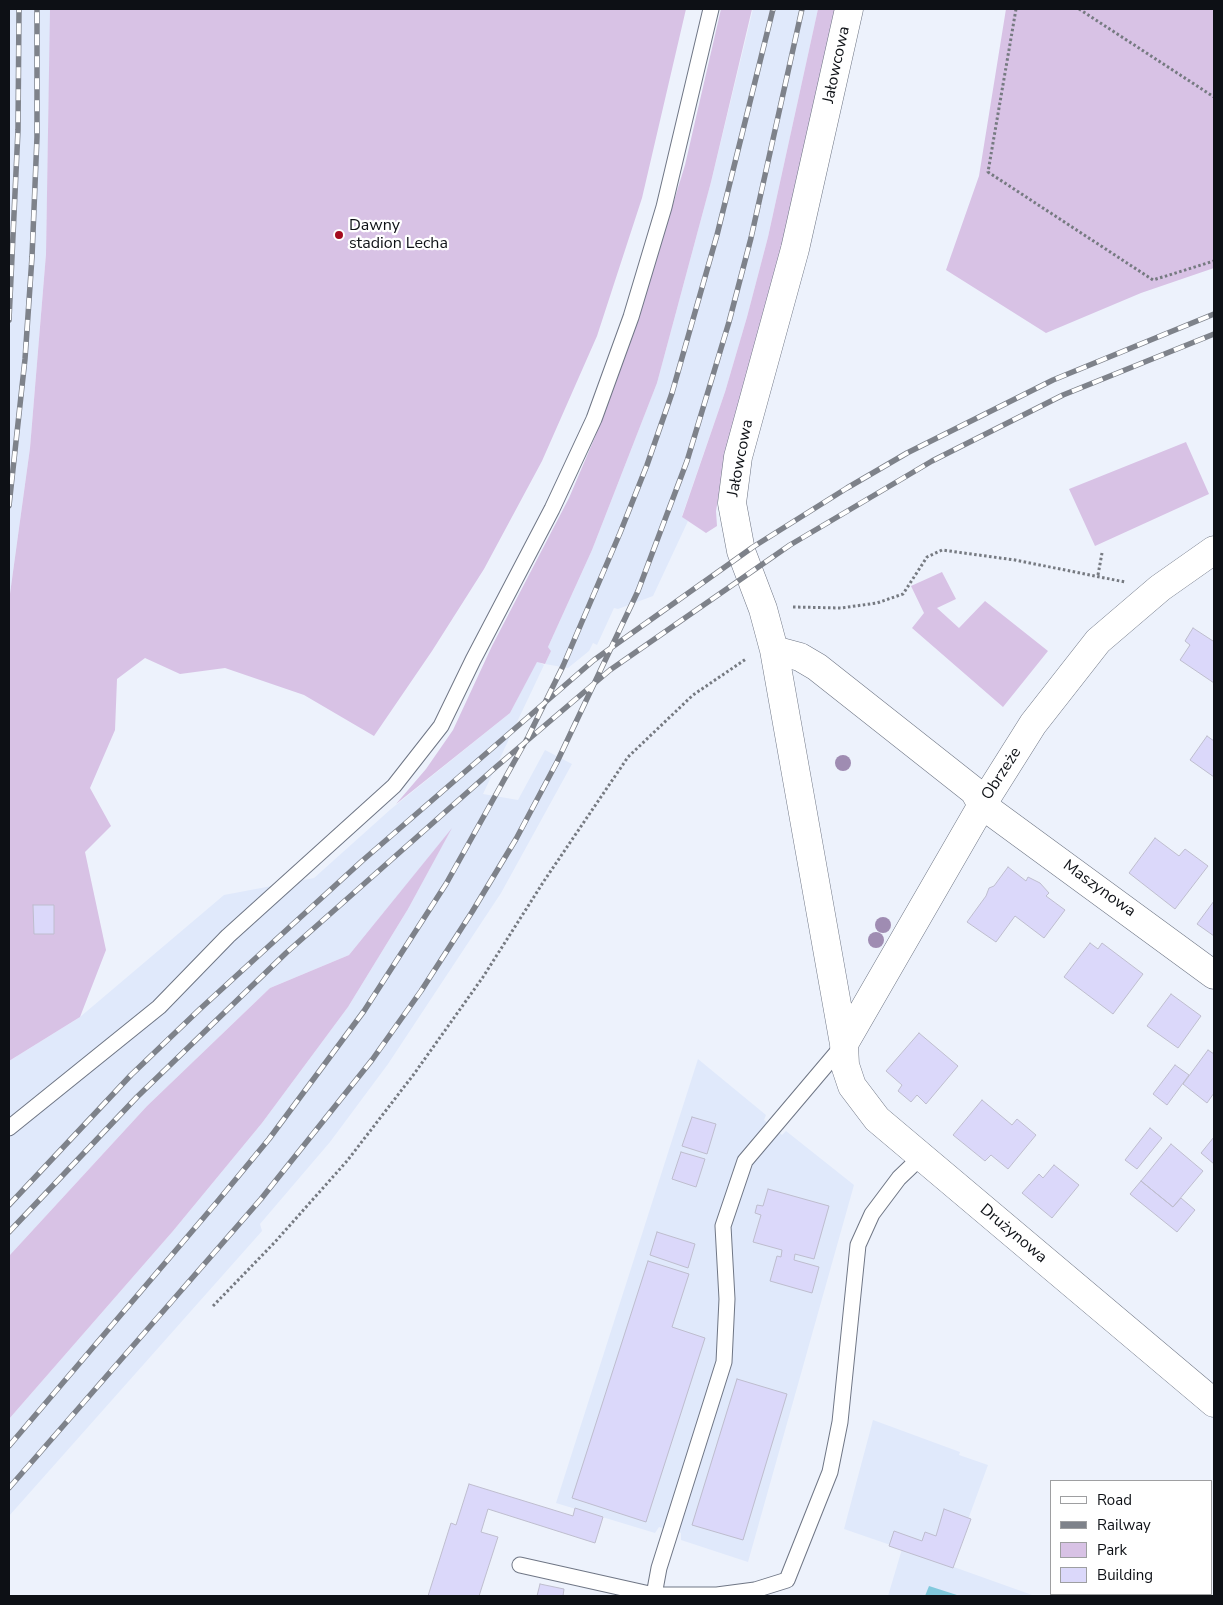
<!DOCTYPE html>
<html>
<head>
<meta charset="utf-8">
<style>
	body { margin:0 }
	#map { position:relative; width:1223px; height:1605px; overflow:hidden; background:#edf2fc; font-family:"Nunito Sans",sans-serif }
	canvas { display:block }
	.frame { position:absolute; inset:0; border:10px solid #0d1015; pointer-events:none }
	.legend { position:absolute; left:1050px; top:1480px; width:162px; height:115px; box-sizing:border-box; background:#fff; border:1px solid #9e9fa1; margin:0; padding:6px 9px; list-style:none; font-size:15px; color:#0d1015 }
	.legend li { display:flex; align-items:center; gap:10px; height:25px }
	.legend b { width:25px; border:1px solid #9e9fa1 }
</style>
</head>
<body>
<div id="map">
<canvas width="1223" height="1605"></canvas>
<div class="frame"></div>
<ul class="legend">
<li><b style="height:6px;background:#fff"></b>Road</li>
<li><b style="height:6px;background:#7e828a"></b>Railway</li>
<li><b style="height:14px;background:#d8c2e5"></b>Park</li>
<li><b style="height:14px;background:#dbd8fa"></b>Building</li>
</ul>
</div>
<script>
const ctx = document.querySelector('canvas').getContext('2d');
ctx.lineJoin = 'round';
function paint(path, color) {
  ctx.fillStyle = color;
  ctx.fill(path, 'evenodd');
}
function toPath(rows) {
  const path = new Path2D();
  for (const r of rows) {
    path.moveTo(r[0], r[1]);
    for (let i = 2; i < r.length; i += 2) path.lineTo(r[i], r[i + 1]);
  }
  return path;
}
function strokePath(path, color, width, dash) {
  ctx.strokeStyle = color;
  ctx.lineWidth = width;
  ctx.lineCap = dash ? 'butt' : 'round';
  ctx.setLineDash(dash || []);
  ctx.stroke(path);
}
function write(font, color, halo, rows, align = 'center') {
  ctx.font = font + ' "Nunito Sans",sans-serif';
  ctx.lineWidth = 4.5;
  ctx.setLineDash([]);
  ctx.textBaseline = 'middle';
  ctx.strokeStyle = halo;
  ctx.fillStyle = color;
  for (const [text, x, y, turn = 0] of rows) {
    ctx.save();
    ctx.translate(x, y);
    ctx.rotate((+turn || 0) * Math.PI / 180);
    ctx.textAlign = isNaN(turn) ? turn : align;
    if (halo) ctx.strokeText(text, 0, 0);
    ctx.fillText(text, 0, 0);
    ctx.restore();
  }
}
paint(toPath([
	[9,9,50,9,50,37,46,254,30,448,9,601],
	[753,9,818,9,768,237,747,317,725,392,682,516,688,521,653,596,618,609,614,608,597,645,593,643,589,651,568,668,545,664,551,651,548,647,592,550,657,383,711,182],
	[537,661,544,665,483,794,518,800,545,750,572,764,501,893,388,1064,330,1142,260,1224,262,1231,9,1516,9,1419,173,1231,262,1123,348,1007,408,909,450,831,349,955,270,988,147,1106,9,1256,9,1061,80,1017,224,895,314,878,391,809,510,713],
	[698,1059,766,1115,764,1120,773,1127,782,1135,786,1131,854,1185,748,1562,681,1540,681,1533,659,1527,655,1533,556,1503],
	[873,1420,960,1452,959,1455,988,1465,951,1566,1035,1596,888,1596,902,1549,844,1529]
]), '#e0e9fb');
paint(toPath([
	[50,9,686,9,642,198,597,336,542,461,484,569,432,651,374,736,304,695,225,668,180,674,145,658,117,679,115,730,90,788,111,826,85,852,106,950,80,1017,9,1061,9,601,30,448,46,254],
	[721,9,752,9,711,182,657,383,592,550,548,647,551,651,545,664,537,662,510,713,396,804,426,769,453,730,492,646,569,498,595,437,637,321,685,165],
	[818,9,839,9,790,225,723,472,716,511,717,526,706,533,682,517,725,392,747,317,768,237],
	[1006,9,1214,9,1214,268,1141,293,1046,333,946,270,979,176],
	[1186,442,1209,494,1095,546,1069,489],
	[942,572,956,599,937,608,959,628,985,601,1048,651,1003,707,912,628,924,613,911,586],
	[452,828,408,909,348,1007,262,1123,173,1231,9,1419,9,1256,147,1106,270,988,349,955]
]), '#d8c2e5');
paint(toPath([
	[929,1586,960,1596,925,1596]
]), '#82c9dd');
const building = toPath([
	[1193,628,1213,641,1214,639,1214,683,1180,660,1190,645,1185,641,1193,628],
	[1207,736,1214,741,1214,777,1190,760,1207,736],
	[1155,838,1179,856,1185,849,1208,866,1175,909,1129,873,1155,838],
	[1008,867,1026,881,1028,877,1040,883,1049,893,1046,896,1065,910,1044,938,1015,916,996,942,967,922,986,896,989,888,994,886,1008,867],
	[1214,901,1214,936,1197,924,1214,901],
	[33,905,54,905,54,934,34,934,33,905],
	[1090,943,1098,949,1102,943,1143,974,1113,1014,1064,977,1090,943],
	[1171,994,1201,1016,1178,1048,1147,1026,1171,994],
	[919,1033,958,1066,926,1104,917,1095,911,1102,898,1091,902,1085,886,1071,919,1033],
	[1208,1050,1214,1054,1214,1093,1207,1103,1183,1084,1208,1050],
	[1175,1065,1189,1075,1167,1105,1153,1094,1175,1065],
	[982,1100,1012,1125,1017,1119,1036,1135,1008,1169,991,1155,985,1161,953,1135,982,1100],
	[692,1117,716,1124,707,1154,682,1146,692,1117],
	[1150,1128,1162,1138,1137,1169,1125,1160,1150,1128],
	[1214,1137,1214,1164,1201,1153,1214,1137],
	[1171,1144,1203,1171,1173,1207,1141,1181,1171,1144],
	[681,1152,705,1159,696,1187,672,1179,681,1152],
	[1054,1165,1079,1185,1052,1218,1022,1193,1039,1174,1043,1178,1054,1165],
	[1141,1181,1173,1207,1181,1198,1195,1210,1177,1232,1130,1194,1141,1181],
	[768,1189,829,1206,814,1259,795,1254,794,1260,819,1267,812,1293,770,1281,777,1256,781,1257,782,1250,753,1242,761,1215,755,1213,757,1205,763,1206,768,1189],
	[657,1232,695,1244,688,1268,650,1255,657,1232],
	[648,1261,689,1274,672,1327,705,1338,646,1522,572,1498,648,1261],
	[737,1379,787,1394,743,1540,692,1525,737,1379],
	[469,1484,573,1516,575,1508,603,1517,595,1543,488,1509,481,1532,498,1537,479,1596,428,1596,451,1523,456,1525,469,1484],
	[944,1509,971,1519,953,1568,889,1546,894,1531,922,1541,925,1532,936,1536,944,1509],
	[540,1584,564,1589,563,1596,537,1596,540,1584]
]);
paint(building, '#dbd8fa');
strokePath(building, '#bebdce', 1);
const lane = toPath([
	[844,1044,745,1161,723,1226,727,1299,724,1362,659,1568,654,1595,717,1595,755,1590,787,1580,830,1472,840,1422,858,1245,872,1214,899,1178,921,1157],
	[9,1128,159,1007,228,936,394,786,441,726,473,660,552,509,594,419,631,317,664,207,711,9],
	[520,1565,654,1595]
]);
const street = toPath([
	[849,9,795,249,738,457,732,503,741,551,763,609,774,650,844,1044,845,1065,852,1086,877,1119,1214,1403],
	[774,650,800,657,817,667,974,791,982,805,1214,975],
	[844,1044,982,805,1033,724,1098,641,1160,588,1214,550]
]);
strokePath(lane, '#6f7685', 17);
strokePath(street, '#6f7685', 29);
strokePath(toPath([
	[1016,9,988,172,1153,280,1214,261],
	[1079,9,1214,97],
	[1098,575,1102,553],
	[793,607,841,608,877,603,903,594,927,557,942,550,1015,560,1125,582],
	[213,1306,275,1242,347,1161,414,1074,483,977,544,881,628,757,693,695,746,659]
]), '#767a81', 3, [2.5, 2.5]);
strokePath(lane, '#fff', 15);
strokePath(street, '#fff', 28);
const rail = toPath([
	[9,320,18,130,19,9],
	[9,506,25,359,32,257,37,137,37,9],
	[9,1205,131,1075,200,1009,362,861,594,660,753,547,847,488,907,453,1053,380,1214,314],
	[9,1232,137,1097,286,953,496,767,610,670,790,545,932,461,1063,395,1214,334],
	[9,1446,217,1202,269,1139,364,1011,446,884,528,737,563,666,620,533,647,465,672,393,717,235,773,9],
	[9,1488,261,1199,372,1060,421,991,472,912,516,839,557,762,638,591,687,461,729,322,751,238,802,9]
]);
strokePath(rail, '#7e828a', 5.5);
strokePath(rail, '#fff', 4, [11]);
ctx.fillStyle = '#9f8cb2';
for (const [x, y] of [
	[843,763],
	[883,925],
	[876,940]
]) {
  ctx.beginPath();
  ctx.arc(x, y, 8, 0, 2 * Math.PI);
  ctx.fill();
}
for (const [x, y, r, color] of [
	[339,235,5,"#a40a1e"]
]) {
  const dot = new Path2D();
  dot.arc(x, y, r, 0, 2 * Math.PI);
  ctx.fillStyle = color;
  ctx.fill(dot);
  strokePath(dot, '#fff', 2);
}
write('16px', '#0d1015', '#fff', [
	["Jałowcowa",837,65,-78],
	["Jałowcowa",741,458,-79],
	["Obrzeże",1002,774,-57],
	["Maszynowa",1099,889,36],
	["Drużynowa",1013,1234,40]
]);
write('16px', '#0d1015', '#fff', [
	["Dawny",349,226],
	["stadion Lecha",349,244]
], 'left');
</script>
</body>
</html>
